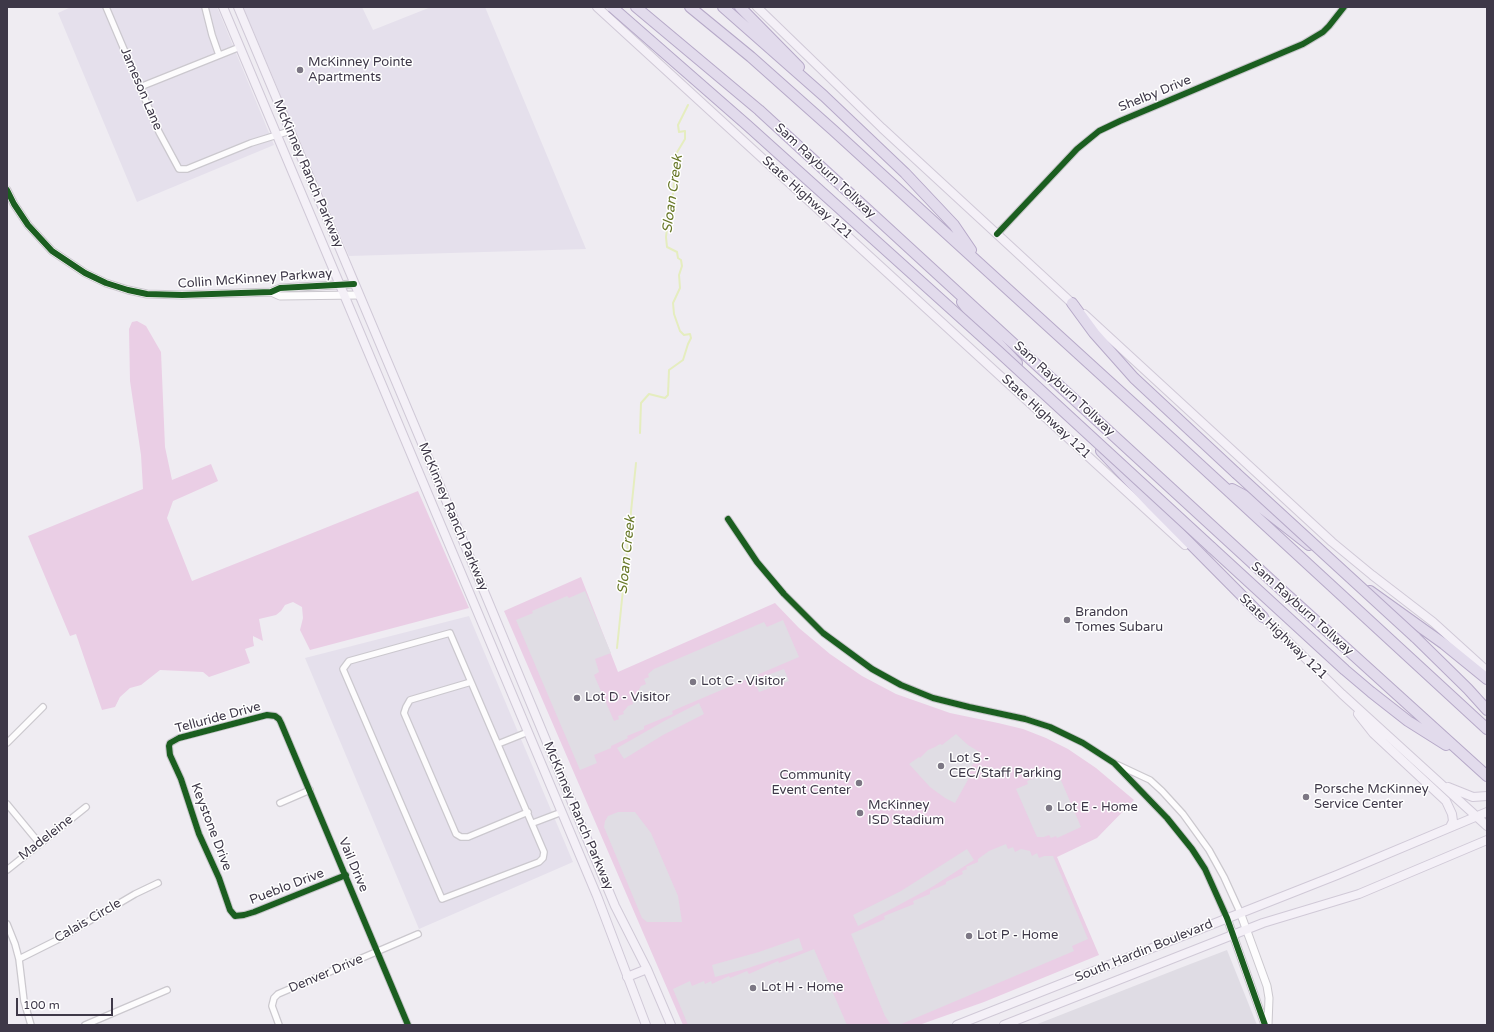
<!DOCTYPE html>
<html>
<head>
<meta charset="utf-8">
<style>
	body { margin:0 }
	#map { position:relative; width:1494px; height:1032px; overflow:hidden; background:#efecf2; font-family:"Varela Round",sans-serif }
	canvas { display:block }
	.frame { position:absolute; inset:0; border:8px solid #3e3848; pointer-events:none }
	.scale { position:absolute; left:16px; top:998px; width:97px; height:18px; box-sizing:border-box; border:2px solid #3e3848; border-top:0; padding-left:5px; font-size:12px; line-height:14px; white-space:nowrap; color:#3e3848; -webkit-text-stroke:3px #fff; paint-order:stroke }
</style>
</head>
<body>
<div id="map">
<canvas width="1494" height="1032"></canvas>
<div class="frame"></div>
<div class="scale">100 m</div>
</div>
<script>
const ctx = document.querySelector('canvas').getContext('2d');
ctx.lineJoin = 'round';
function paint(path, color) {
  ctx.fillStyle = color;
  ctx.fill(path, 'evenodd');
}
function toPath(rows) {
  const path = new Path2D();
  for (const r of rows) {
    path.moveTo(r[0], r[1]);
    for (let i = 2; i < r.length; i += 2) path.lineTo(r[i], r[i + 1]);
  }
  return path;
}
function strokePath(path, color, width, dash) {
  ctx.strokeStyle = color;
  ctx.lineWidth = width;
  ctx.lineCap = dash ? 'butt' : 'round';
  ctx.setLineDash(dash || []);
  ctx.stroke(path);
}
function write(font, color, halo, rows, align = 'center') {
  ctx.font = font + ' "Varela Round",sans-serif';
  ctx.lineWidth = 3;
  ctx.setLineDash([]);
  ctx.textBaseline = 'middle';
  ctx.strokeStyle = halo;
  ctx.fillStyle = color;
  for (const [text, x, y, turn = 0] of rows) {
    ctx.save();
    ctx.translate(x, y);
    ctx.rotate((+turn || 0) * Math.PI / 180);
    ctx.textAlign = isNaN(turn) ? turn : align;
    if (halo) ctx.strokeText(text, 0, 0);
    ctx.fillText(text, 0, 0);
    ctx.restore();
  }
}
paint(toPath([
	[71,7,217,7,274,145,137,202,58,13],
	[243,7,362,7,373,30,431,7,485,7,586,249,349,256],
	[469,616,573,862,419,929,305,658]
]), '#e5e0ec');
paint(toPath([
	[1227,950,1257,1025,1035,1025,1180,968]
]), '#dfdce4');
paint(toPath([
	[137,321,146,326,161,352,165,447,172,480,211,464,218,481,173,501,167,518,192,581,418,491,469,608,310,650,300,630,303,618,302,607,293,602,285,605,281,611,276,615,259,619,263,641,253,636,253,640,254,646,245,649,250,663,209,677,203,672,160,670,141,685,130,688,120,697,115,707,102,710,76,634,70,636,28,536,143,489,141,455,130,381,129,329,132,322],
	[581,577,618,672,775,603,799,628,830,654,862,676,896,694,950,713,998,723,1023,729,1046,738,1068,749,1096,768,1134,800,1097,838,1057,857,1099,955,984,1002,919,1025,683,1025,504,611]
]), '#eacee5');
paint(toPath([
	[585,591,611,653,595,659,599,672,594,675,614,721,619,719,618,716,624,714,623,712,628,706,633,704,632,699,637,697,636,695,641,686,646,684,644,679,649,677,648,674,654,669,764,622,767,627,783,620,799,657,672,711,673,714,644,726,644,729,627,736,628,738,611,746,611,748,594,755,597,763,580,770,516,620,533,613,532,611,567,596,569,598],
	[784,669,789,681,759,692,754,680],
	[699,703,704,714,663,735,624,759,617,748,666,720],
	[956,734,968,745,981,753,970,768,971,769,968,774,970,776,955,803,945,798,930,787,909,764,919,757,920,758,928,750,935,747,940,744,942,745],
	[1057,771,1081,827,1057,838,1056,836,1051,838,1049,835,1044,837,1037,837,1016,789,1028,784,1027,781,1044,774,1045,776],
	[618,812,635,812,651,833,678,896,682,922,647,922,642,918,604,827,605,821,608,816],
	[1006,844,1008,849,1013,847,1015,852,1021,849,1030,851,1032,856,1037,853,1039,858,1044,856,1053,856,1088,939,1072,946,1074,951,899,1025,891,1025,885,1016,851,934,885,919,884,916,914,904,913,901,930,894,930,891,946,884,946,882,963,874,962,871,967,869,966,867,978,862,978,859,989,851],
	[967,849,974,860,932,887,897,906,858,926,853,915,901,891],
	[799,938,803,950,745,969,715,977,712,965,759,952],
	[814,949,847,1025,688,1025,673,989,690,981,692,986,704,981,705,984,711,981,712,984,729,976,730,978,747,971,749,974,778,961,779,963]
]), '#e0dde4');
strokePath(toPath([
	[640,433,641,403,649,394,665,398,668,395,669,370,683,360,688,344,691,338,690,334,684,335,680,331,674,314,673,303,680,288,679,275,682,266,681,260,678,258,677,252,667,247,666,237,669,212,673,194,676,154,685,139,685,131,679,132,678,125,688,105],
	[617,648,636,463]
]), '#e5edbf', 2);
const minor = toPath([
	[106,7,159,132,179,169,187,169,251,143,290,131],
	[205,7,212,35,219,55],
	[140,87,240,47],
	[997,234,1077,149,1099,131,1120,121,1303,44,1323,32,1329,26,1344,7],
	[728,519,757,562,784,594,823,633,872,669,901,685,933,698,969,707,1025,719,1050,727,1083,743,1114,763,1167,818,1192,849,1205,869,1227,918],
	[450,633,544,852,543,858,539,862,442,899,343,669,349,661,450,633],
	[471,682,410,700,406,707,404,713,456,834,461,837,468,837,528,812],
	[7,743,43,707],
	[498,744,528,732],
	[1118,765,1150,780,1162,791,1183,814,1209,850,1224,877,1240,912],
	[280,803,310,790],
	[7,804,40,844],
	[533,823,562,812],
	[7,870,86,807],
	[346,875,254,912,244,915,235,916,230,910,219,878,199,834,181,779,170,755,169,746,170,743,179,738,267,715,275,716,279,719,281,723,408,1025],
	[7,924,15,944,19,959,24,1001,31,1025],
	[19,959,57,940,135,894,158,883],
	[85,1025,167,990],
	[279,1025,272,1006,274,998,278,994,418,934]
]);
const tertiary = toPath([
	[7,190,14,204,28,225,52,251,85,273,106,283,128,290,147,294,182,295,271,292,280,288,354,284],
	[271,292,280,296,359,295],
	[1240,912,1267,986,1269,998,1268,1025],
	[1227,918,1265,1025]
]);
const secondary = toPath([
	[223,7,597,896,646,1025],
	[238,7,456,524,615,906,647,969,671,1025],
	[597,7,1185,545],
	[757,7,882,128,1075,306],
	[1084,314,1332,542,1372,575,1433,622,1487,671],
	[1260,614,1342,694,1487,826],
	[1358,714,1373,733,1446,801,1452,814,1453,821,1450,827],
	[1448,787,1473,797,1487,796],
	[627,977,647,969],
	[957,1025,1337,875,1487,812],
	[1004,1025,1263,923,1359,894,1487,840]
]);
const motorway = toPath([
	[636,7,759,110,1285,593,1487,776],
	[690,7,751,57,833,130,1172,439,1487,729],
	[723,7,824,96,905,173,954,225,971,250],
	[740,7,799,67],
	[962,302,973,317,1017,363],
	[1072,303,1094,333,1134,378,1236,473],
	[1101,451,1153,506,1263,617],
	[1232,489,1249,498,1309,545],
	[1211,547,1345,670,1371,692,1408,721,1446,745],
	[1370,591,1444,644,1487,679],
	[1415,637,1468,689,1487,710]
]);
strokePath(minor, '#cbc8ce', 8);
strokePath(tertiary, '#cbc8ce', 9);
strokePath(secondary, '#d0c9d7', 10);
strokePath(motorway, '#b6a9c8', 12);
strokePath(minor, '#fdfcfd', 5.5);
strokePath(tertiary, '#fdfcfd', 7);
strokePath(secondary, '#f4f0f7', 8);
strokePath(motorway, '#e2dbec', 10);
const motorwayBridge = toPath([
	[612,7,747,125,998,351,1211,547],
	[1236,473,1415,637]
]);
strokePath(motorwayBridge, '#b6a9c8', 12, []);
strokePath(motorwayBridge, '#e2dbec', 10);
strokePath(toPath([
	[7,190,14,204,28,225,52,251,85,273,106,283,128,290,147,294,182,295,271,292,280,288,354,284],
	[997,234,1077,149,1099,131,1120,121,1303,44,1323,32,1329,26,1344,7],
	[728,519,757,562,784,594,823,633,872,669,901,685,933,698,969,707,1025,719,1050,727,1083,743,1114,763,1167,818,1192,849,1205,869,1227,918,1265,1025],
	[346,875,254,912,244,915,235,916,230,910,219,878,199,834,181,779,170,755,169,746,170,743,179,738,267,715,275,716,279,719,281,723,408,1025]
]), '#1b5e20', 6);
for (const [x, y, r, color] of [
	[300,70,4,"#7c7784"],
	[1067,620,4,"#7c7784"],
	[693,682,4,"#7c7784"],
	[577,698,4,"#7c7784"],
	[941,766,4,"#7c7784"],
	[859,783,4,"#7c7784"],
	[1306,797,4,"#7c7784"],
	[1049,808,4,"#7c7784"],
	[860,813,4,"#7c7784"],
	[969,936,4,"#7c7784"],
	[753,988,4,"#7c7784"]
]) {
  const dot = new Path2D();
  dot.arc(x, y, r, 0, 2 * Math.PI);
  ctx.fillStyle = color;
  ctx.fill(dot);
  strokePath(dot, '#fff', 1.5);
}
write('13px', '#3e3848', '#fff', [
	["McKinney Pointe",308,63],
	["Apartments",308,78],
	["Brandon",1075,613],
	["Tomes Subaru",1075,628],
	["Lot C - Visitor",701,682],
	["Lot D - Visitor",585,698],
	["Lot S -",949,759],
	["CEC/Staff Parking",949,774],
	["Community",851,776,"right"],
	["Event Center",851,791,"right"],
	["Porsche McKinney",1314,790],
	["Service Center",1314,805],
	["McKinney",868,806],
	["ISD Stadium",868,821],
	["Lot E - Home",1057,808],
	["Lot P - Home",977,936],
	["Lot H - Home",761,988]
], 'left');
write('13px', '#3e3848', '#fff', [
	["Jameson Lane",141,89,67],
	["Shelby Drive",1155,94,-22],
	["Sam Rayburn Tollway",825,171,43],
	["McKinney Ranch Parkway",308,174,67],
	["State Highway 121",807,198,42],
	["Collin McKinney Parkway",255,279,-4],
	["Sam Rayburn Tollway",1064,389,43],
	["State Highway 121",1046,417,43],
	["McKinney Ranch Parkway",453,517,67],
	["Sam Rayburn Tollway",1302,609,42],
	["State Highway 121",1283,637,44],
	["Telluride Drive",218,718,-15],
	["McKinney Ranch Parkway",578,816,67],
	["Keystone Drive",211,827,69],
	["Madeleine",46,838,-38],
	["Vail Drive",353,865,67],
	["Pueblo Drive",287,887,-21],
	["Calais Circle",88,921,-30],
	["South Hardin Boulevard",1144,951,-22],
	["Denver Drive",326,974,-23]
]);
write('italic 14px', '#687828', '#fff', [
	["Sloan Creek",673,194,-82],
	["Sloan Creek",627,555,-84]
]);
</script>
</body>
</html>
